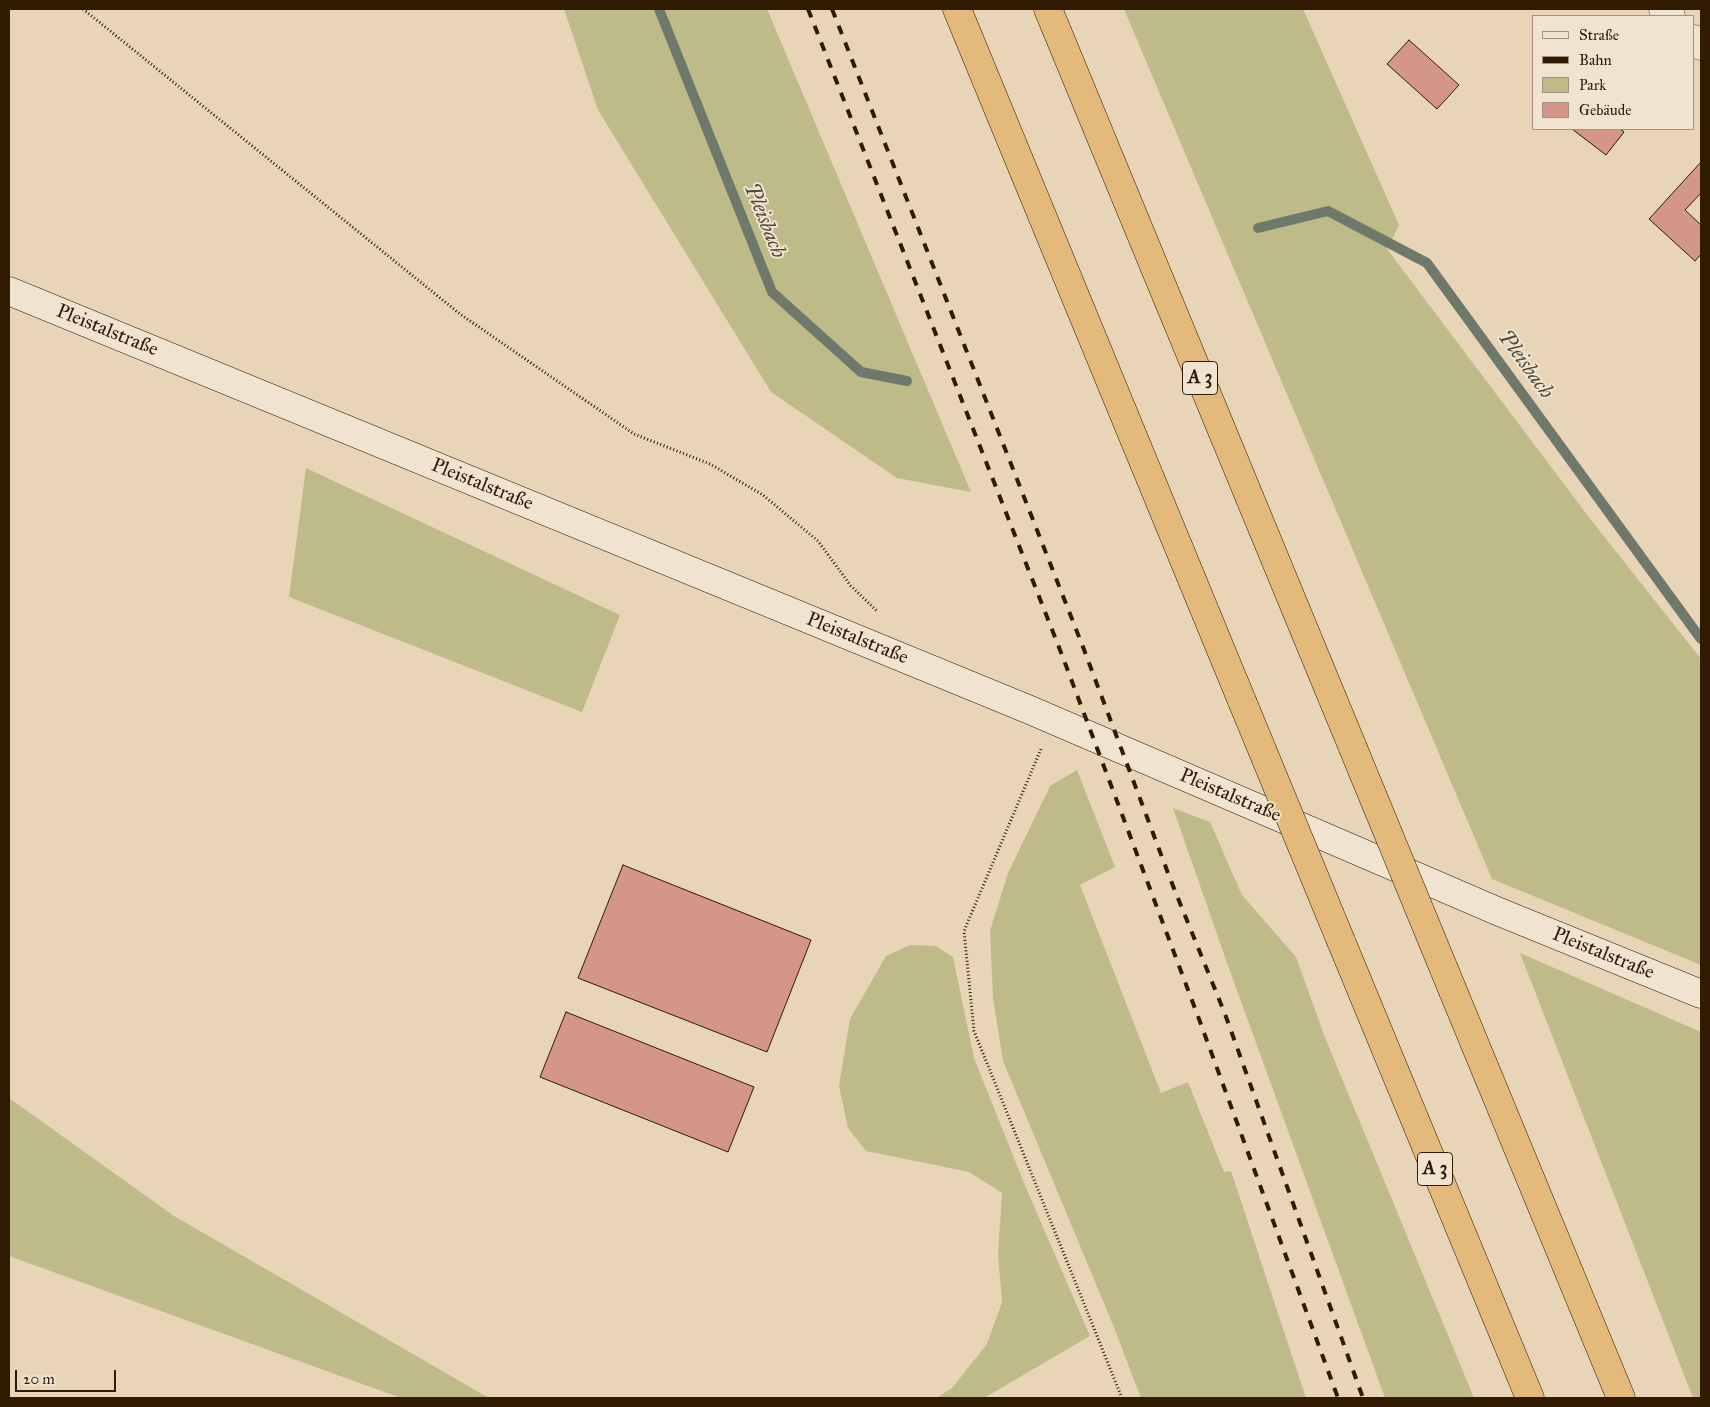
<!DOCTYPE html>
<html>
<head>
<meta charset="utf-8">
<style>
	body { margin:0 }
	#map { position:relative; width:1710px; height:1407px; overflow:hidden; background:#e8d5b8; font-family:"IM FELL Great Primer",serif }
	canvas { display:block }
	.frame { position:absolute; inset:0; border:10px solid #301a02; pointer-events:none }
	.legend { position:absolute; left:1532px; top:15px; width:162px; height:115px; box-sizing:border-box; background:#f0e4d1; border:1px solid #a3937e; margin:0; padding:6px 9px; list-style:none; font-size:15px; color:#301a02 }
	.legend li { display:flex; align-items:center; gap:10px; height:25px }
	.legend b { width:25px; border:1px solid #a3937e }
	.scale { position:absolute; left:15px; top:1370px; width:101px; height:22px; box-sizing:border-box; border:2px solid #301a02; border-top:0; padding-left:6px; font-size:15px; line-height:18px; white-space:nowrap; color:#301a02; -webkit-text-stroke:4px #f0e4d1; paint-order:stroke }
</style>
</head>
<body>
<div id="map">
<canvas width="1710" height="1407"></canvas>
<div class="frame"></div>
<ul class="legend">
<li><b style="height:6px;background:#f0e4d1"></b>Straße</li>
<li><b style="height:6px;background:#301a02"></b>Bahn</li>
<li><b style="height:14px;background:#bebb89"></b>Park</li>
<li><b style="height:14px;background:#d49688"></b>Gebäude</li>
</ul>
<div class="scale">20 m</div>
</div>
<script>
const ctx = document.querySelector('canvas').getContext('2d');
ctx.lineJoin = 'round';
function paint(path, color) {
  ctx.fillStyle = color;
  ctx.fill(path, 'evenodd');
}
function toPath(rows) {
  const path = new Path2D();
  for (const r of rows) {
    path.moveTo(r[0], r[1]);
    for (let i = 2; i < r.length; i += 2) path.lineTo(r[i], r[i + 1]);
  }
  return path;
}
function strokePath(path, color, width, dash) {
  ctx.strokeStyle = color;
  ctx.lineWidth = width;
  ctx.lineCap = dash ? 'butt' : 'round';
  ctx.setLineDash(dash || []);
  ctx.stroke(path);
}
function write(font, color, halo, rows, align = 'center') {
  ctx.font = font + ' "IM FELL Great Primer",serif';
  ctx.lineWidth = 4;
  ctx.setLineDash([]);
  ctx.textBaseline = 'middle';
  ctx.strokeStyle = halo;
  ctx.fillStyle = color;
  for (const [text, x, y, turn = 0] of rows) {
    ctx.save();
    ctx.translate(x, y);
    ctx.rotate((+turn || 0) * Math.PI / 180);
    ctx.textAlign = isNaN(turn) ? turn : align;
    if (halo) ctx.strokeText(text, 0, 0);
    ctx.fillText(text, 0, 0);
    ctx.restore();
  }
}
paint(toPath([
	[564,9,767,9,971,492,897,478,771,392,598,110],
	[1124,9,1303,9,1399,225,1387,249,1588,516,1701,659,1701,965,1492,879],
	[306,468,620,615,582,712,289,597],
	[1077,770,1115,867,1080,885,1161,1093,1188,1082,1224,1172,1231,1171,1306,1398,1141,1398,1113,1325,1003,1061,993,998,990,931,1008,873,1050,786],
	[1173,808,1210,822,1242,895,1296,957,1324,1035,1474,1398,1385,1398,1226,960],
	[910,945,936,946,953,957,974,1058,1024,1183,1090,1336,984,1398,936,1398,952,1388,987,1344,1002,1302,998,1255,1002,1193,969,1172,866,1151,848,1128,839,1086,850,1019,886,956],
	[1520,953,1701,1032,1701,1398,1693,1398],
	[9,1098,174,1216,489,1398,401,1398,9,1256]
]), '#bebb89');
strokePath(toPath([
	[659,9,772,292,861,372,907,381],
	[1258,228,1328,211,1427,263,1701,639]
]), '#6e796c', 10);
const building = toPath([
	[1409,40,1459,85,1437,109,1387,64,1409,40],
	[1572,129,1620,129,1624,132,1606,155,1572,129],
	[1701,162,1701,193,1685,210,1701,225,1701,254,1695,261,1649,219,1701,162],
	[623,865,811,940,767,1052,578,978,623,865],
	[566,1012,754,1087,728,1152,540,1077,566,1012]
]);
paint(building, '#d49688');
strokePath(building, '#301a02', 1);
const minor = toPath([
	[1663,9,1671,16],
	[1694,39,1701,46]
]);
const secondary = toPath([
	[9,291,1030,710,1497,911,1701,994]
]);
const motorway = toPath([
	[957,9,1242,701],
	[1048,9,1353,748],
	[1341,941,1530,1398],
	[1453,991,1621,1398]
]);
strokePath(minor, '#5e4930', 29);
strokePath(secondary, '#301a02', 29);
strokePath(motorway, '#301a02', 29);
strokePath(toPath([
	[83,9,460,314,634,434,710,464,763,495,818,541,851,586,878,612],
	[1041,749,964,931,974,1031,1122,1398]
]), '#301a02', 3, [1, 2.5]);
strokePath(minor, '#f0e4d1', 28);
strokePath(secondary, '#f0e4d1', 28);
strokePath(motorway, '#e4ba7c', 28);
strokePath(toPath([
	[808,9,1062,655,1199,1019,1338,1398],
	[832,9,1083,647,1171,881,1225,1014,1363,1398]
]), '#301a02', 4, [9, 9]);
const motorwayBridge = toPath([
	[1242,701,1341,941],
	[1353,748,1453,991]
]);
strokePath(motorwayBridge, '#301a02', 29, []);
strokePath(motorwayBridge, '#e4ba7c', 28);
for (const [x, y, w] of [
	[1200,378,35],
	[1435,1169,35]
]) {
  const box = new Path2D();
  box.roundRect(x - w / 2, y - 16.5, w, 33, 4);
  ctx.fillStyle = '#f0e4d1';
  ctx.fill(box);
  strokePath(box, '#301a02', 1);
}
write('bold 19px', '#301a02', null, [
	["A 3",1200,378],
	["A 3",1435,1169]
]);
write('20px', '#301a02', '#f0e4d1', [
	["Pleistalstraße",107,331,22],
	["Pleistalstraße",482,485,22],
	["Pleistalstraße",857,639,22],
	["Pleistalstraße",1230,796,23],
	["Pleistalstraße",1603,954,22]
]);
write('italic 21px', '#4f4937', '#f0e4d1', [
	["Pleisbach",764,221,68],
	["Pleisbach",1525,365,54]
]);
</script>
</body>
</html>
